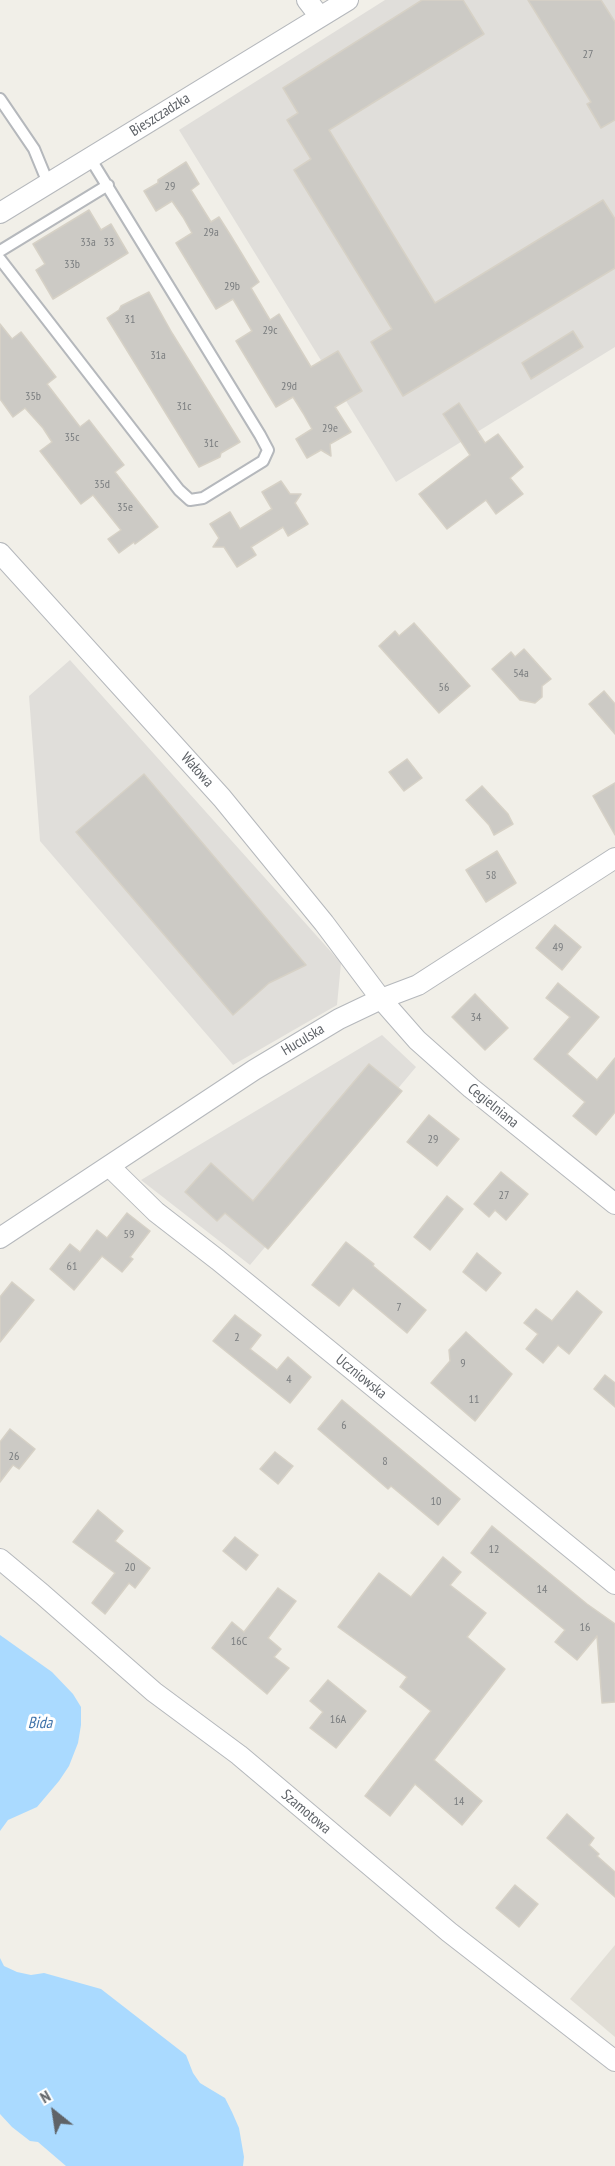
<!DOCTYPE html>
<html>
<head>
<meta charset="utf-8">
<style>
	body { margin:0 }
	#map { position:relative; width:615px; height:2166px; overflow:hidden; background:#f1efe8; font-family:"PT Sans Narrow",sans-serif }
	canvas { display:block }
	.north { position:absolute; left:24px; top:2082px; width:60px; height:60px; -webkit-text-stroke:4px #fff; paint-order:stroke; rotate:330deg; font-size:16px; font-weight:700; line-height:24px; text-align:center; color:#5f6368 }
	.north::after { content:''; display:block; margin:auto; width:21px; height:27px; background:#5f6368; clip-path:polygon(50% 0,100% 100%,50% 72%,0 100%) }
</style>
</head>
<body>
<div id="map">
<canvas width="615" height="2166"></canvas>
<div class="north">N</div>
</div>
<script>
const ctx = document.querySelector('canvas').getContext('2d');
ctx.lineJoin = 'round';
function paint(path, color) {
  ctx.fillStyle = color;
  ctx.fill(path, 'evenodd');
}
function toPath(rows) {
  const path = new Path2D();
  for (const r of rows) {
    path.moveTo(r[0], r[1]);
    for (let i = 2; i < r.length; i += 2) path.lineTo(r[i], r[i + 1]);
  }
  return path;
}
function strokePath(path, color, width, dash) {
  ctx.strokeStyle = color;
  ctx.lineWidth = width;
  ctx.lineCap = dash ? 'butt' : 'round';
  ctx.setLineDash(dash || []);
  ctx.stroke(path);
}
function write(font, color, halo, rows, align = 'center') {
  ctx.font = font + ' "PT Sans Narrow",sans-serif';
  ctx.lineWidth = 6;
  ctx.setLineDash([]);
  ctx.textBaseline = 'middle';
  ctx.strokeStyle = halo;
  ctx.fillStyle = color;
  for (const [text, x, y, turn = 0] of rows) {
    ctx.save();
    ctx.translate(x, y);
    ctx.rotate((+turn || 0) * Math.PI / 180);
    ctx.textAlign = isNaN(turn) ? turn : align;
    if (halo) ctx.strokeText(text, 0, 0);
    ctx.fillText(text, 0, 0);
    ctx.restore();
  }
}
paint(toPath([
	[385,0,615,0,615,347,396,482,179,130],
	[70,660,341,963,337,1005,233,1065,40,841,29,696],
	[382,1035,416,1067,250,1265,141,1180]
]), '#e0deda');
paint(toPath([
	[615,1945,615,2037,570,1999]
]), '#e1ded6');
paint(toPath([
	[0,1635,52,1672,73,1694,81,1707,81,1725,78,1743,69,1766,59,1781,37,1807,8,1820,0,1831],
	[0,1958,4,1966,17,1972,31,1975,44,1973,101,1989,186,2055,193,2073,200,2083,225,2098,232,2112,239,2128,244,2157,243,2166,66,2166,38,2142,30,2141,12,2127,0,2114]
]), '#aadaff');
const building = toPath([
	[422,0,463,0,484,34,329,130,435,303,603,200,615,219,615,268,403,396,371,342,392,329,294,170,311,159,287,120,298,113,283,88,422,0],
	[528,0,601,0,615,22,615,120,601,128,587,104,591,102,528,0],
	[186,162,199,184,191,190,211,222,219,217,231,236,259,282,251,288,270,320,279,314,311,367,338,351,362,391,335,407,351,432,330,444,331,456,321,450,307,458,296,439,312,429,303,413,293,397,276,407,236,341,252,331,233,299,216,309,176,243,192,233,183,217,172,201,156,211,144,191,158,183,158,180,186,162],
	[89,210,101,230,111,224,128,253,53,299,36,270,45,264,33,244,89,210],
	[149,292,172,333,240,442,221,453,220,457,199,467,107,318,119,310,121,306,149,292],
	[0,324,12,339,21,332,56,377,47,384,80,427,89,420,124,465,115,472,158,527,135,544,134,542,119,553,108,539,121,530,93,495,81,504,40,451,52,442,43,428,25,408,13,417,0,399,0,324],
	[573,331,583,347,531,379,522,363,573,331],
	[459,403,485,443,498,434,523,467,510,478,523,494,496,514,486,500,447,529,419,494,470,455,443,414,459,403],
	[281,481,290,494,301,494,295,503,308,524,288,536,283,527,251,547,256,555,237,567,224,547,213,547,219,538,210,524,230,512,240,529,272,509,262,492,281,481],
	[414,623,470,686,439,713,379,646,395,631,399,636,414,623],
	[524,649,551,679,542,686,542,697,535,703,520,700,492,669,511,652,515,657,524,649],
	[604,691,615,704,615,734,589,704,604,691],
	[407,759,422,778,404,791,389,772,407,759],
	[144,774,306,965,269,983,233,1015,76,832,144,774],
	[615,783,615,835,593,796,615,783],
	[482,786,508,814,513,824,494,835,489,825,466,800,482,786],
	[497,851,516,883,486,902,466,870,497,851],
	[555,925,581,947,562,970,536,948,555,925],
	[558,983,599,1017,567,1054,597,1080,615,1058,615,1112,596,1135,573,1116,585,1102,534,1059,570,1017,546,998,558,983],
	[475,994,508,1028,485,1050,452,1017,475,994],
	[369,1064,402,1091,268,1249,225,1213,217,1221,185,1192,211,1163,253,1201,369,1064],
	[429,1115,459,1139,437,1166,407,1142,429,1115],
	[501,1172,528,1194,506,1220,495,1210,489,1217,474,1204,501,1172],
	[447,1196,463,1209,430,1250,414,1237,447,1196],
	[127,1213,150,1231,130,1257,133,1259,122,1272,102,1256,74,1290,50,1269,70,1244,80,1252,97,1230,107,1238,127,1213],
	[346,1242,374,1264,373,1266,426,1310,407,1333,353,1288,339,1306,312,1285,346,1242],
	[477,1253,501,1273,486,1291,463,1272,477,1253],
	[12,1282,34,1300,0,1342,0,1297,12,1282],
	[577,1291,602,1312,569,1354,558,1345,543,1363,526,1349,538,1334,524,1323,536,1309,552,1321,577,1291],
	[235,1315,261,1335,250,1349,277,1370,288,1357,311,1377,290,1403,213,1341,235,1315],
	[466,1332,512,1374,475,1421,431,1383,450,1361,449,1350,466,1332],
	[605,1375,615,1383,615,1407,594,1389,605,1375],
	[342,1400,460,1499,438,1525,391,1486,388,1489,318,1429,342,1400],
	[10,1429,35,1449,19,1469,13,1465,0,1482,0,1442,10,1429],
	[275,1452,293,1466,278,1484,260,1469,275,1452],
	[98,1510,123,1531,115,1541,150,1568,135,1588,129,1583,105,1614,92,1603,115,1573,73,1542,98,1510],
	[492,1526,587,1604,615,1624,615,1702,602,1703,597,1636,577,1660,555,1642,565,1630,471,1553,492,1526],
	[235,1537,258,1555,246,1570,223,1551,235,1537],
	[443,1557,461,1572,450,1585,486,1613,467,1637,505,1669,434,1760,482,1801,462,1825,415,1784,390,1816,365,1796,431,1711,400,1687,407,1677,338,1627,379,1573,411,1597,443,1557],
	[278,1588,296,1601,268,1638,281,1649,274,1657,289,1668,267,1694,212,1648,232,1622,244,1632,278,1588],
	[328,1680,366,1711,336,1748,310,1728,323,1712,310,1701,328,1680],
	[567,1814,594,1838,589,1845,599,1854,597,1856,615,1872,615,1897,547,1838,567,1814],
	[515,1885,538,1904,519,1927,496,1908,515,1885]
]);
paint(building, '#cccac5');
strokePath(building, '#d6d1c6', 1.5);
const lane = toPath([
	[0,99,34,149,48,183],
	[0,251,108,185],
	[0,259,179,490,190,500,203,498,263,461,268,450,260,435,90,158]
]);
const street = toPath([
	[307,0,320,17],
	[0,213,348,0],
	[0,553,222,798,324,923,381,999,417,1040,471,1088,615,1204],
	[110,1167,156,1212,218,1260,615,1584],
	[0,1238,254,1070,339,1019,381,999,418,985,615,858],
	[0,1559,42,1594,154,1692,239,1755,449,1932,615,2061]
]);
strokePath(lane, '#b5b8bc', 14);
strokePath(street, '#b5b8bc', 22);
strokePath(lane, '#fff', 10);
strokePath(street, '#fff', 20);
write('12px', '#7a7d7f', null, [
	["27",588,55],
	["29",170,187],
	["29a",211,233],
	["33a",88,243],
	["33",109,243],
	["33b",72,265],
	["29b",232,287],
	["31",130,320],
	["29c",270,331],
	["31a",158,356],
	["29d",289,387],
	["35b",33,397],
	["31c",184,407],
	["29e",330,429],
	["35c",72,438],
	["31c",211,444],
	["35d",102,485],
	["35e",125,508],
	["54a",521,674],
	["56",444,688],
	["58",491,876],
	["49",558,948],
	["34",476,1018],
	["29",433,1140],
	["27",504,1196],
	["59",129,1235],
	["61",72,1267],
	["7",399,1308],
	["2",237,1338],
	["9",463,1364],
	["4",289,1380],
	["11",474,1400],
	["6",344,1426],
	["26",14,1457],
	["8",385,1462],
	["10",436,1502],
	["12",494,1550],
	["20",130,1568],
	["14",542,1590],
	["16",585,1628],
	["16C",239,1642],
	["16A",338,1720],
	["14",459,1802]
]);
write('15px', '#5f6368', '#fff', [
	["Bieszczadzka",160,115,-32],
	["Wałowa",197,770,48],
	["Huculska",303,1040,-31],
	["Cegielniana",493,1106,39],
	["Uczniowska",361,1377,39],
	["Szamotowa",306,1812,40]
]);
write('italic 16px', '#4174aa', '#fff', [
	["Bida",40,1723]
]);
</script>
</body>
</html>
